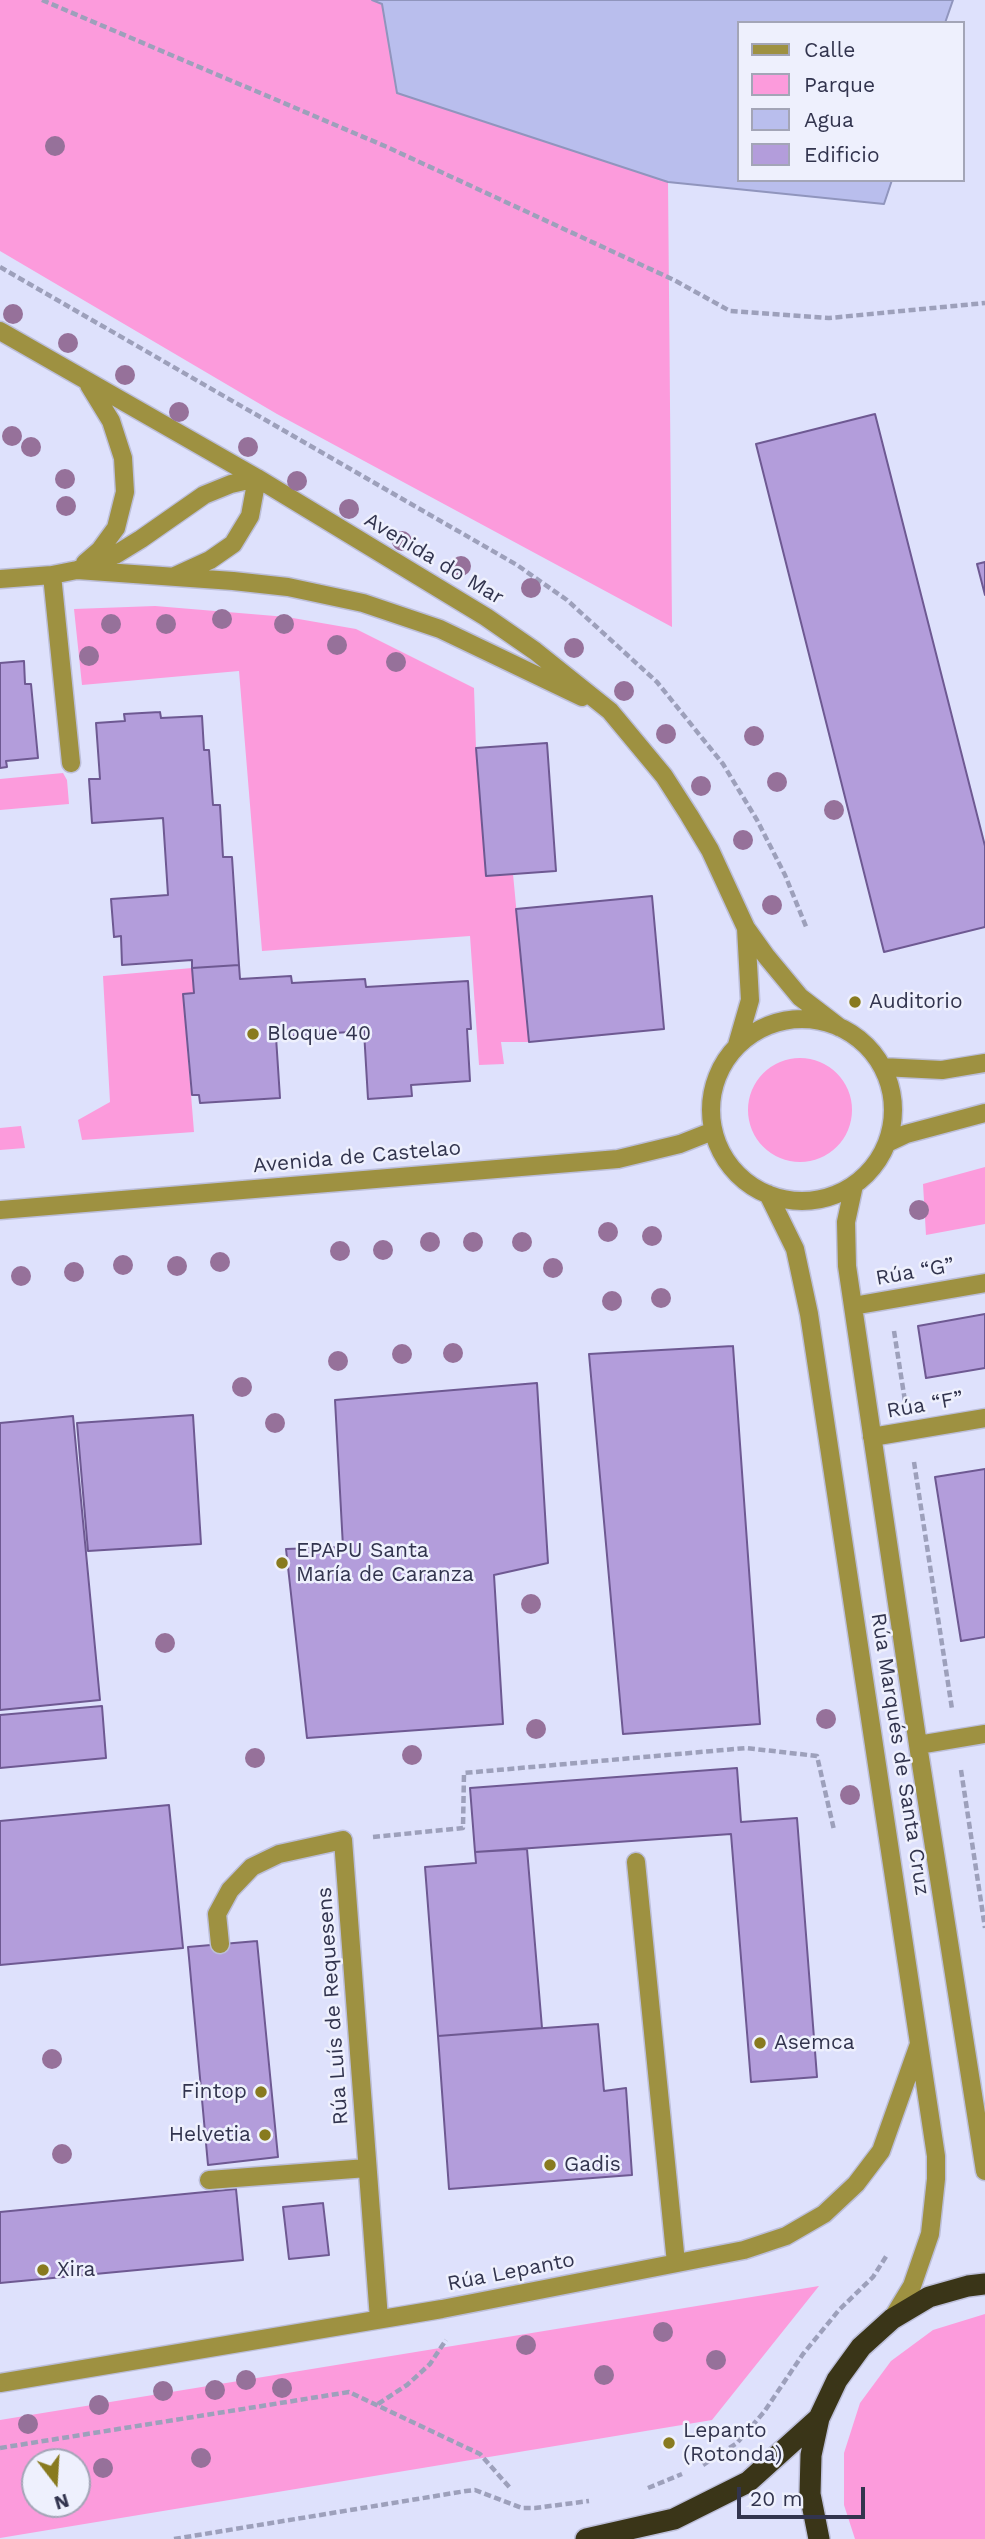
<!DOCTYPE html>
<html>
<head>
<meta charset="utf-8">
<style>
	body { margin:0 }
	#map { position:relative; width:985px; height:2539px; overflow:hidden; background:#dee1fc; font-family:"Work Sans",sans-serif }
	canvas { display:block }
	.legend { position:absolute; left:737px; top:21px; width:228px; height:161px; box-sizing:border-box; background:#eef0fd; border:2px solid #a3a5b7; margin:0; padding:9px 12px; list-style:none; font-size:21px; color:#32344e }
	.legend li { display:flex; align-items:center; gap:14px; height:35px }
	.legend b { width:35px; border:2px solid #a3a5b7 }
	.north { position:absolute; left:21px; top:2448px; width:70px; height:70px; box-sizing:border-box; background:#eef0fd; border:2px solid #a3a5b7; border-radius:50%; rotate:163deg; font-size:19px; font-weight:700; line-height:28px; text-align:center; color:#32344e }
	.north::after { content:''; display:block; margin:auto; width:24px; height:32px; background:#887a1f; clip-path:polygon(50% 0,100% 100%,50% 72%,0 100%) }
	.scale { position:absolute; left:737px; top:2487px; width:128px; height:32px; box-sizing:border-box; border:4px solid #32344e; border-top:0; padding-left:9px; font-size:21px; line-height:24px; white-space:nowrap; color:#32344e; -webkit-text-stroke:5px #eef0fd; paint-order:stroke }
</style>
</head>
<body>
<div id="map">
<canvas width="985" height="2539"></canvas>
<ul class="legend">
<li><b style="height:9px;background:#9e9141"></b>Calle</li>
<li><b style="height:19px;background:#fc9bdc"></b>Parque</li>
<li><b style="height:19px;background:#b9beed"></b>Agua</li>
<li><b style="height:19px;background:#b39ddb"></b>Edificio</li>
</ul>
<div class="north">N</div>
<div class="scale">20 m</div>
</div>
<script>
const ctx = document.querySelector('canvas').getContext('2d');
ctx.lineJoin = 'round';
function paint(path, color) {
  ctx.fillStyle = color;
  ctx.fill(path, 'evenodd');
}
function toPath(rows) {
  const path = new Path2D();
  for (const r of rows) {
    if (r.length === 3) {
      path.moveTo(r[0] + r[2], r[1]);
      path.arc(r[0], r[1], r[2], 0, 2 * Math.PI);
      continue;
    }
    path.moveTo(r[0], r[1]);
    for (let i = 2; i < r.length; i += 2) path.lineTo(r[i], r[i + 1]);
  }
  return path;
}
function strokePath(path, color, width, dash) {
  ctx.strokeStyle = color;
  ctx.lineWidth = width;
  ctx.lineCap = dash ? 'butt' : 'round';
  ctx.setLineDash(dash || []);
  ctx.stroke(path);
}
function write(font, color, halo, rows, align = 'center') {
  ctx.font = font + ' "Work Sans",sans-serif';
  ctx.lineWidth = 5;
  ctx.setLineDash([]);
  ctx.textBaseline = 'middle';
  ctx.strokeStyle = halo;
  ctx.fillStyle = color;
  for (const [text, x, y, turn = 0] of rows) {
    ctx.save();
    ctx.translate(x, y);
    ctx.rotate((+turn || 0) * Math.PI / 180);
    ctx.textAlign = isNaN(turn) ? turn : align;
    if (halo) ctx.strokeText(text, 0, 0);
    ctx.fillText(text, 0, 0);
    ctx.restore();
  }
}
paint(toPath([
	[0,0,372,0,382,3,397,93,668,182,672,627,277,414,0,251],
	[155,606,287,617,356,629,474,688,476,748,486,876,513,874,529,1042,501,1042,504,1064,479,1065,470,936,262,951,239,671,82,685,74,609],
	[63,773,67,780,69,804,0,810,0,779],
	[192,968,194,993,183,995,194,1132,82,1140,78,1120,110,1102,103,976],
	[800,1110,52],
	[21,1126,25,1148,0,1150,0,1128],
	[985,1167,985,1224,926,1235,923,1184],
	[819,2286,712,2420,0,2538,0,2420],
	[35,2462,77,2462,77,2504,35,2504],
	[985,2314,985,2539,855,2539,844,2505,844,2453,860,2403,891,2361,933,2330]
]), '#fc9bdc');
const water = toPath([
	[372,0,953,0,945,23,738,23,738,180,892,180,884,204,668,182,397,93,382,4,372,0]
]);
paint(water, '#b9beed');
strokePath(water, '#9095bd', 2);
const building = toPath([
	[875,414,985,846,985,927,884,952,756,444,875,414],
	[985,562,985,595,977,564,985,562],
	[24,661,25,684,31,684,38,758,6,761,7,767,0,768,0,663,24,661],
	[160,712,161,718,202,716,204,750,209,750,213,805,220,805,223,857,232,857,239,965,192,968,192,960,122,965,121,936,114,937,111,899,168,895,163,818,92,823,89,779,100,779,96,723,125,721,124,714,160,712],
	[547,743,556,871,486,876,476,748,547,743],
	[652,896,664,1029,529,1042,516,909,652,896],
	[239,965,240,979,291,976,292,983,365,979,366,987,468,981,471,1029,467,1029,470,1081,411,1085,412,1096,368,1099,364,1031,276,1037,280,1098,200,1103,199,1095,192,1095,183,994,194,993,192,968,239,965],
	[985,1314,985,1368,926,1378,918,1326,985,1314],
	[733,1346,760,1724,623,1734,589,1354,733,1346],
	[537,1383,548,1563,494,1575,503,1724,307,1738,286,1549,343,1547,335,1400,537,1383],
	[193,1415,201,1544,88,1551,77,1423,193,1415],
	[73,1416,100,1700,0,1710,0,1423,73,1416],
	[985,1469,985,1637,961,1641,935,1477,985,1469],
	[102,1706,106,1758,0,1768,0,1715,102,1706],
	[737,1768,741,1822,797,1818,817,2077,751,2082,731,1834,475,1852,470,1788,737,1768],
	[169,1805,183,1948,0,1965,0,1821,169,1805],
	[527,1849,542,2028,438,2036,425,1867,476,1863,475,1852,527,1849],
	[257,1941,278,2157,208,2165,188,1947,257,1941],
	[598,2024,604,2091,626,2088,632,2175,449,2189,438,2036,598,2024],
	[236,2189,243,2260,0,2283,0,2212,236,2189],
	[323,2203,329,2255,289,2259,283,2207,323,2203]
]);
paint(building, '#b39ddb');
strokePath(building, '#6e5992', 2);
const minor = toPath([
	[0,331,257,478,486,617,535,651,610,711,664,776,689,815,710,850,746,928,766,956,800,997,839,1027],
	[85,563,100,550,116,528,125,492,123,458,111,421,89,385],
	[77,570,233,581,288,587,363,603,440,629,582,697],
	[52,575,71,763],
	[0,579,52,575,77,570,115,555,141,539,204,495,231,484,257,478,250,516,233,544,210,560,175,576],
	[802,1110,91],
	[737,1045,750,1000,746,928],
	[882,1067,942,1070,985,1063],
	[887,1143,906,1134,985,1113],
	[854,1185,846,1222,847,1266,918,1745,985,2171],
	[768,1194,795,1249,809,1314,936,2156,936,2179,930,2234,912,2286,892,2319],
	[0,1210,618,1159,680,1144,713,1131],
	[853,1306,985,1283],
	[872,1437,985,1418],
	[918,1745,985,1734],
	[636,1862,676,2263],
	[220,1944,217,1914,230,1890,252,1867,279,1854,343,1840,379,2319],
	[209,2180,367,2168],
	[0,2383,442,2309,744,2250,786,2236,824,2214,856,2184,881,2151,919,2044]
]);
const highway = toPath([
	[586,2539,674,2519,748,2482,819,2418],
	[819,2539,810,2494,811,2455,819,2418,837,2380,861,2347,892,2319,929,2297,968,2286,985,2284]
]);
strokePath(minor, '#bcbed9', 21);
strokePath(highway, '#bcbed9', 24);
strokePath(toPath([
	[42,0,387,147,674,280,730,311,829,318,985,303],
	[0,267,517,565,567,600,657,682,723,764,757,820,785,875,807,929],
	[894,1331,905,1401],
	[914,1462,952,1709],
	[961,1770,985,1928],
	[373,1837,463,1828,464,1773,746,1748,817,1756,834,1830],
	[378,2404,407,2385,430,2364,446,2340],
	[0,2448,349,2392,480,2454,511,2489],
	[703,2465,737,2443,764,2412,803,2354,839,2310,873,2277,887,2255],
	[648,2488,682,2474],
	[174,2539,466,2491,475,2490,522,2508,535,2508,589,2501]
]), '#9da0bb', 4.5, [7, 3.5]);
strokePath(minor, '#9e9141', 18);
strokePath(highway, '#3a3518', 21);
ctx.fillStyle = '#96719a';
for (const [x, y] of [
	[55,146],
	[13,314],
	[68,343],
	[125,375],
	[179,412],
	[12,436],
	[31,447],
	[248,447],
	[65,479],
	[297,481],
	[66,506],
	[349,509],
	[402,541],
	[461,566],
	[531,588],
	[222,619],
	[111,624],
	[166,624],
	[284,624],
	[337,645],
	[574,648],
	[89,656],
	[396,662],
	[624,691],
	[666,734],
	[754,736],
	[777,782],
	[701,786],
	[834,810],
	[743,840],
	[772,905],
	[919,1210],
	[608,1232],
	[652,1236],
	[430,1242],
	[473,1242],
	[522,1242],
	[383,1250],
	[340,1251],
	[220,1262],
	[123,1265],
	[177,1266],
	[553,1268],
	[74,1272],
	[21,1276],
	[661,1298],
	[612,1301],
	[453,1353],
	[402,1354],
	[338,1361],
	[242,1387],
	[275,1423],
	[531,1604],
	[165,1643],
	[826,1719],
	[536,1729],
	[412,1755],
	[255,1758],
	[850,1795],
	[52,2059],
	[62,2154],
	[663,2332],
	[526,2345],
	[716,2360],
	[604,2375],
	[246,2380],
	[282,2388],
	[215,2390],
	[163,2391],
	[99,2405],
	[28,2424],
	[201,2458],
	[103,2468]
]) {
  ctx.beginPath();
  ctx.arc(x, y, 10, 0, 2 * Math.PI);
  ctx.fill();
}
for (const [x, y, r, color] of [
	[855,1002,7,"#887a1f"],
	[253,1034,7,"#887a1f"],
	[282,1563,7,"#887a1f"],
	[760,2043,7,"#887a1f"],
	[261,2092,7,"#887a1f"],
	[265,2135,7,"#887a1f"],
	[550,2165,7,"#887a1f"],
	[43,2270,7,"#887a1f"],
	[669,2443,7,"#887a1f"]
]) {
  const dot = new Path2D();
  dot.arc(x, y, r, 0, 2 * Math.PI);
  ctx.fillStyle = color;
  ctx.fill(dot);
  strokePath(dot, '#eef0fd', 2.5);
}
write('21px', '#32344e', '#eef0fd', [
	["Avenida do Mar",434,559,31],
	["Avenida de Castelao",357,1157,-5],
	["Rúa “G”",915,1272,-10],
	["Rúa “F”",925,1405,-10],
	["Rúa Marqués de Santa Cruz",900,1754,81],
	["Rúa Luís de Requesens",333,2006,-94],
	["Rúa Lepanto",511,2272,-11]
]);
write('21px', '#32344e', '#eef0fd', [
	["Auditorio",869,1002],
	["Bloque 40",267,1034],
	["EPAPU Santa",296,1551],
	["María de Caranza",296,1575],
	["Asemca",774,2043],
	["Fintop",247,2092,"right"],
	["Helvetia",251,2135,"right"],
	["Gadis",564,2165],
	["Xira",57,2270],
	["Lepanto",683,2431],
	["(Rotonda)",683,2455]
], 'left');
</script>
</body>
</html>
